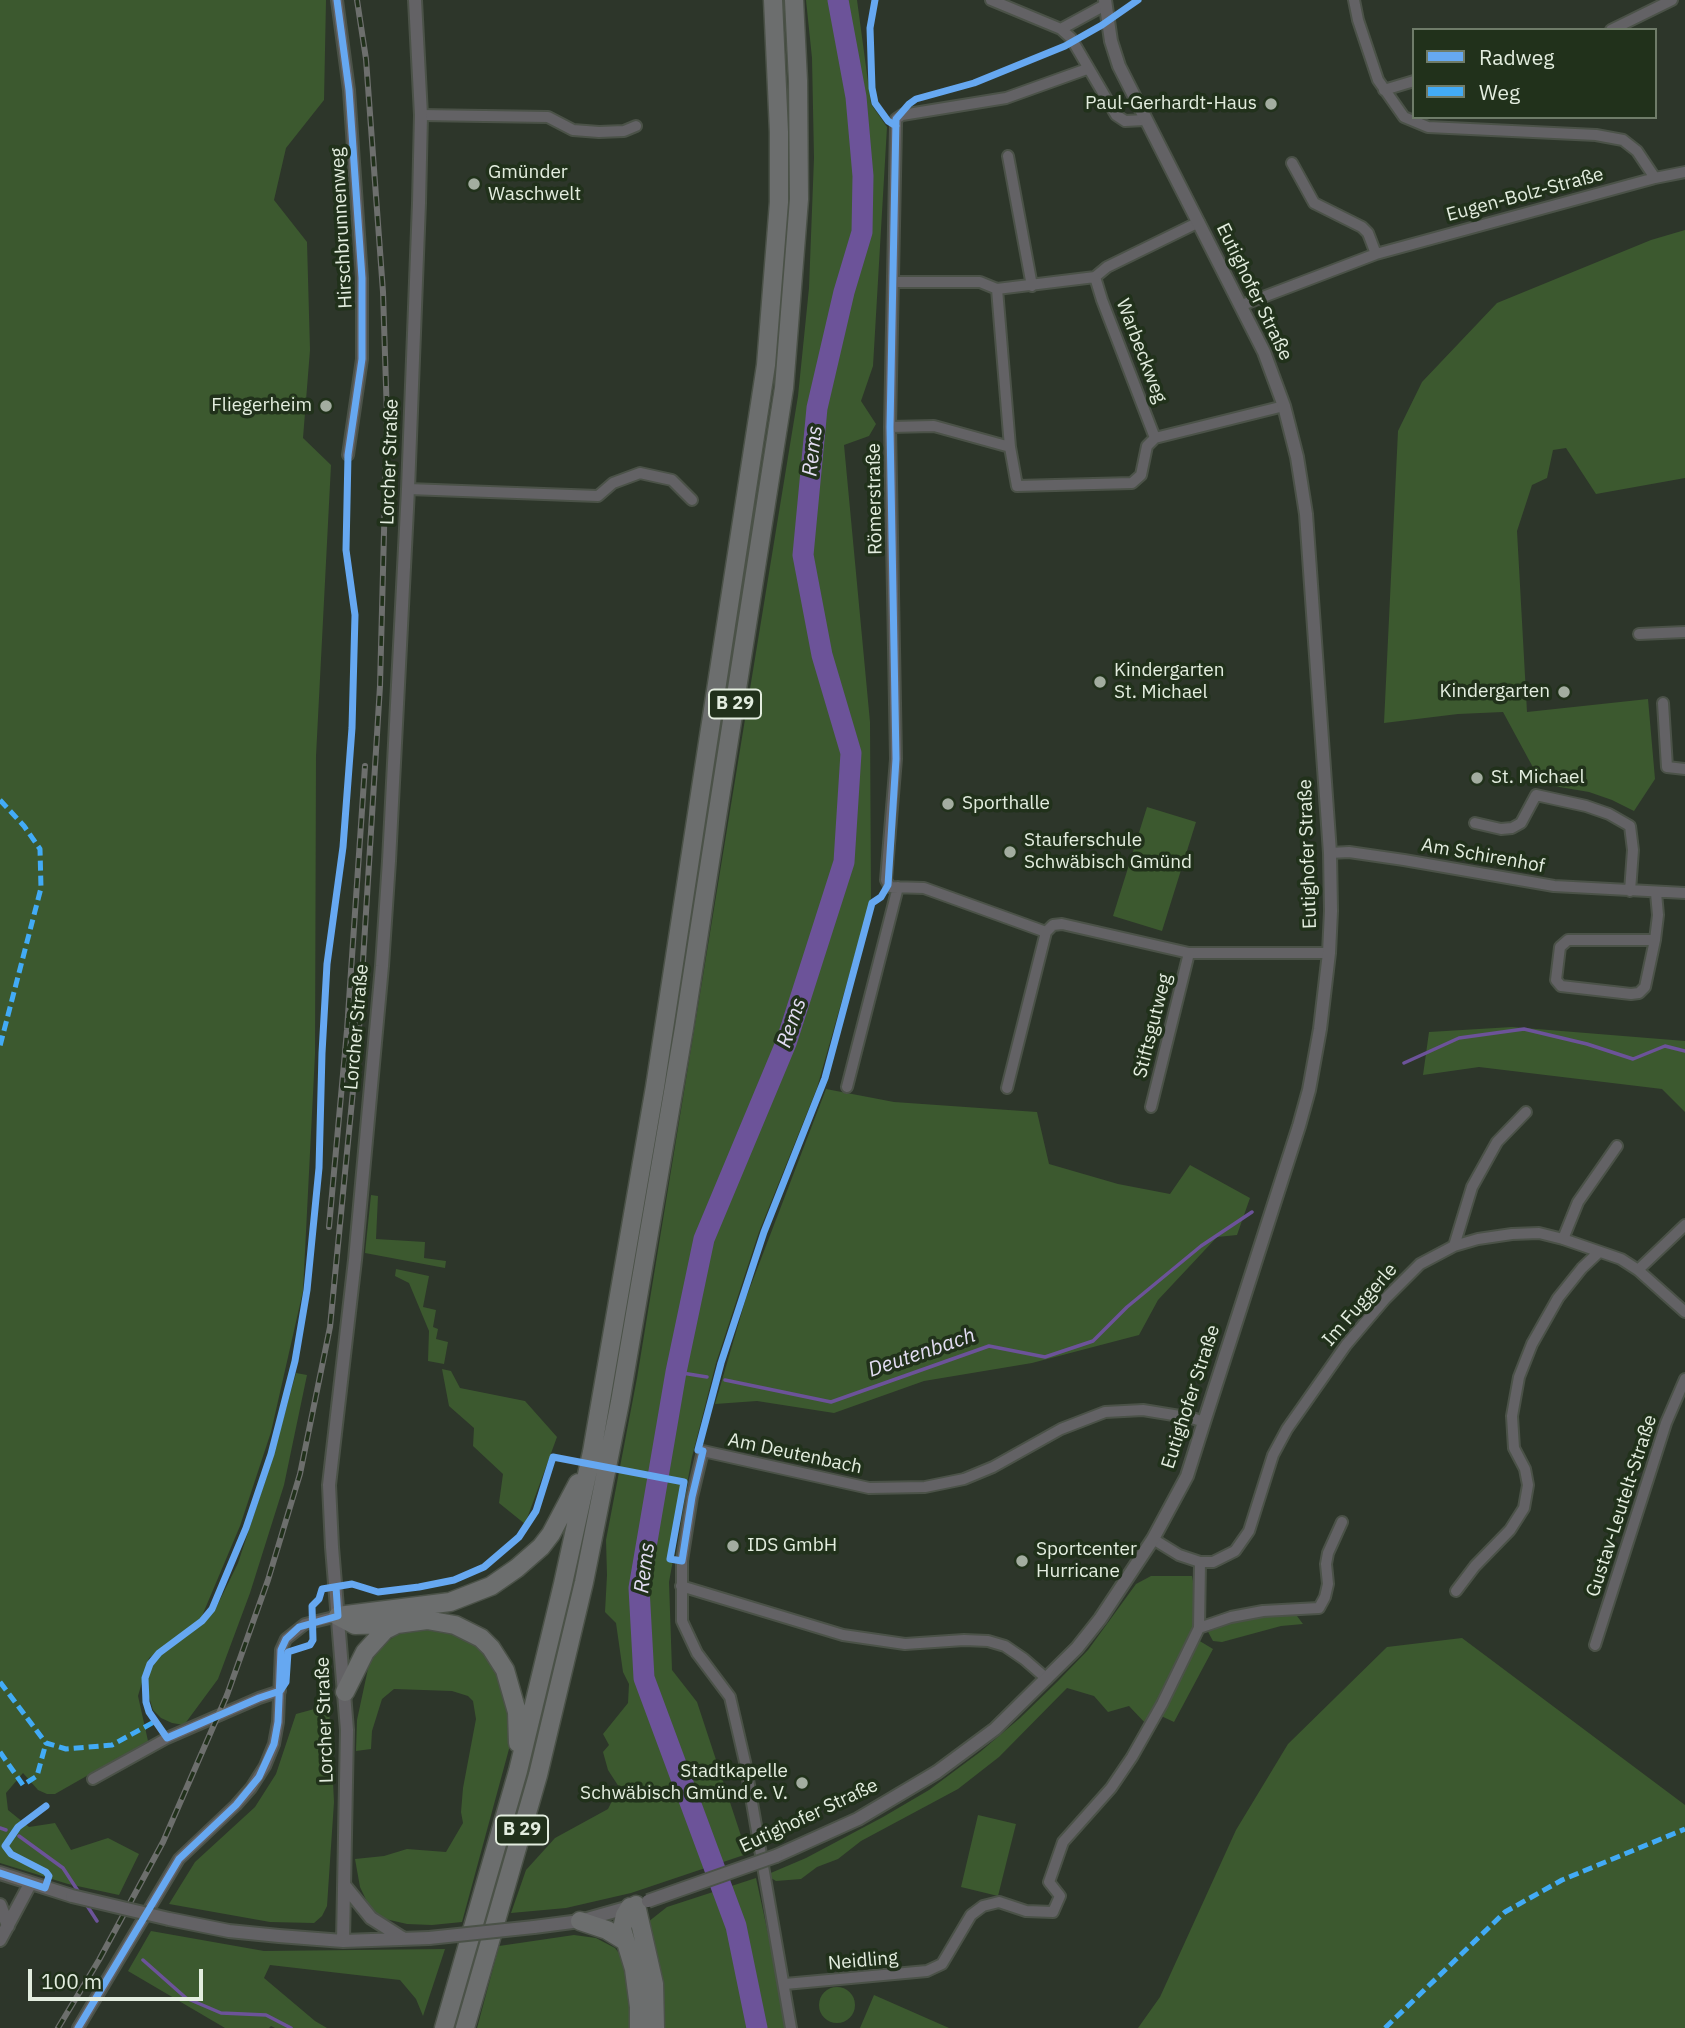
<!DOCTYPE html>
<html>
<head>
<meta charset="utf-8">
<style>
	body { margin:0 }
	#map { position:relative; width:1685px; height:2028px; overflow:hidden; background:#2d362a; font-family:"IBM Plex Sans",sans-serif }
	canvas { display:block }
	.legend { position:absolute; left:1412px; top:28px; width:245px; height:91px; box-sizing:border-box; background:#21311b; border:2px solid #6f7c69; margin:0; padding:9px 12px; list-style:none; font-size:21px; color:#e3eddf }
	.legend li { display:flex; align-items:center; gap:14px; height:35px }
	.legend b { width:35px; border:2px solid #6f7c69 }
	.scale { position:absolute; left:28px; top:1969px; width:175px; height:32px; box-sizing:border-box; border:4px solid #e3eddf; border-top:0; padding-left:9px; font-size:21px; line-height:24px; white-space:nowrap; color:#e3eddf; -webkit-text-stroke:5px #21311b; paint-order:stroke }
</style>
</head>
<body>
<div id="map">
<canvas width="1685" height="2028"></canvas>
<ul class="legend">
<li><b style="height:9px;background:#66a8f1"></b>Radweg</li>
<li><b style="height:9px;background:#42abf6"></b>Weg</li>
</ul>
<div class="scale">100 m</div>
</div>
<script>
const ctx = document.querySelector('canvas').getContext('2d');
ctx.lineJoin = 'round';
function paint(path, color) {
  ctx.fillStyle = color;
  ctx.fill(path, 'evenodd');
}
function toPath(rows) {
  const path = new Path2D();
  for (const r of rows) {
    if (r.length === 3) {
      path.moveTo(r[0] + r[2], r[1]);
      path.arc(r[0], r[1], r[2], 0, 2 * Math.PI);
      continue;
    }
    path.moveTo(r[0], r[1]);
    for (let i = 2; i < r.length; i += 2) path.lineTo(r[i], r[i + 1]);
  }
  return path;
}
function strokePath(path, color, width, dash) {
  ctx.strokeStyle = color;
  ctx.lineWidth = width;
  ctx.lineCap = dash ? 'butt' : 'round';
  ctx.setLineDash(dash || []);
  ctx.stroke(path);
}
function write(font, color, halo, rows, align = 'center') {
  ctx.font = font + ' "IBM Plex Sans",sans-serif';
  ctx.lineWidth = 7;
  ctx.setLineDash([]);
  ctx.textBaseline = 'middle';
  ctx.strokeStyle = halo;
  ctx.fillStyle = color;
  for (const [text, x, y, turn = 0] of rows) {
    ctx.save();
    ctx.translate(x, y);
    ctx.rotate((+turn || 0) * Math.PI / 180);
    ctx.textAlign = isNaN(turn) ? turn : align;
    if (halo) ctx.strokeText(text, 0, 0);
    ctx.fillText(text, 0, 0);
    ctx.restore();
  }
}
paint(toPath([
	[0,0,326,0,324,100,286,148,274,200,307,242,310,350,303,438,331,465,316,756,315,1054,303,1291,271,1432,240,1526,199,1623,149,1658,138,1696,148,1741,55,1794,47,1794,38,1790,23,1773,6,1793,8,1810,29,1827,55,1823,71,1850,108,1838,139,1854,119,1895,68,1884,0,1863],
	[806,0,857,0,871,104,887,127,873,366,861,401,876,424,869,436,844,445,870,722,871,898,817,1088,759,1232,716,1363,692,1457,669,1582,672,1670,697,1702,747,1854,631,1893,566,1908,511,1913,526,1870,555,1838,608,1809,619,1787,608,1770,603,1752,609,1745,603,1734,628,1703,629,1684,623,1672,616,1623,605,1612,607,1575,606,1540,637,1378,798,396,809,288,814,158,812,58],
	[1685,230,1685,478,1596,494,1566,448,1553,450,1547,478,1532,485,1517,531,1527,712,1648,699,1655,779,1634,811,1612,800,1589,792,1542,784,1503,712,1458,714,1384,723,1398,431,1422,382,1497,303,1651,240],
	[1147,807,1196,822,1162,931,1113,916],
	[1512,1027,1685,1041,1685,1112,1662,1089,1479,1067,1423,1075,1429,1032],
	[826,1089,894,1102,1037,1112,1049,1164,1118,1184,1170,1194,1190,1165,1250,1198,1237,1235,1217,1237,1158,1300,1139,1335,1032,1363,924,1381,834,1413,757,1401,715,1404,746,1298],
	[371,1195,378,1196,376,1239,425,1242,424,1258,446,1261,445,1268,365,1253],
	[396,1269,429,1276,423,1307,436,1310,433,1327,438,1329,436,1339,448,1342,444,1364,428,1361,429,1331,409,1283,395,1276],
	[442,1369,451,1371,460,1388,525,1401,557,1437,525,1524,499,1503,503,1474,473,1446,474,1428,449,1406],
	[296,1373,307,1375,284,1485,250,1593,218,1679,184,1725,172,1723,161,1718,153,1710,149,1697,147,1679,152,1666,161,1654,203,1622,215,1610,238,1563,271,1463],
	[1151,1576,1192,1576,1198,1608,1194,1632,1147,1725,1129,1706,1108,1712,1094,1696,1067,1688,999,1757,958,1789,861,1841,838,1859,817,1867,801,1879,776,1881,766,1875,806,1858,883,1817,929,1790,980,1752,1020,1718,1058,1681,1088,1650,1136,1584],
	[1294,1612,1303,1624,1281,1626,1222,1642,1213,1641,1207,1630,1239,1619],
	[419,1628,448,1631,470,1640,489,1658,502,1681,509,1712,509,1749,462,1922,432,1925,407,1924,381,1918,369,1906,360,1887,355,1859,384,1856,407,1849,446,1852,463,1823,461,1812,463,1788,476,1719,473,1701,468,1696,452,1691,394,1689,382,1699,372,1731,371,1749,356,1751,357,1720,369,1664,381,1646,401,1632],
	[1462,1638,1685,1805,1685,2028,1138,2028,1160,1997,1236,1830,1288,1744,1387,1647],
	[1198,1640,1213,1649,1174,1722,1159,1715],
	[329,1705,334,1802,327,1906,322,1916,314,1923,270,1922,169,1904,195,1862,255,1807,276,1774,296,1714],
	[978,1815,1016,1824,998,1896,961,1887],
	[756,1878,782,1998,786,2028,659,2028,648,1922,667,1907],
	[151,1931,264,1951,445,1949,423,2016,416,1999,400,1980,270,1965,264,1978,315,2021,327,2028,275,2028,271,2026,269,2028,225,2028,128,1971],
	[574,1935,596,1938,615,1948,625,1961,632,1990,632,2028,477,2028,499,1946],
	[837,2005,18],
	[874,1995,949,2028,860,2028]
]), '#3c592f');
strokePath(toPath([
	[1404,1063,1459,1038,1524,1029,1587,1044,1633,1059,1665,1046,1685,1051],
	[676,1372,707,1377],
	[725,1380,831,1402,989,1346,1045,1357,1093,1341,1127,1307,1201,1246,1252,1212],
	[0,1828,6,1830],
	[19,1836,63,1868,80,1894],
	[86,1904,97,1921],
	[143,1960,186,1998,221,2013,266,2015,291,2028]
]), '#6c5399', 3.5);
strokePath(toPath([
	[757,2028,736,1926,644,1678,639,1588,676,1372,704,1239,786,1043,844,862,851,753,822,655,803,555,817,408,844,292,862,232,863,176,856,97,838,0]
]), '#6c5399', 21);
const minor = toPath([
	[337,0,349,90,362,278,362,359,348,455],
	[991,0,1061,29,1071,38,1116,115,1125,121,1145,120],
	[1354,0,1358,20,1378,80,1404,117,1428,127,1596,135,1623,140,1637,151,1655,178],
	[1061,29,1105,5],
	[1611,30,1672,0],
	[1384,90,1414,81],
	[421,115,548,117,573,130,599,132,624,131,636,126],
	[1008,156,1032,286],
	[1292,163,1314,203,1362,227,1368,233,1376,254],
	[1095,277,1102,300,1155,438],
	[893,282,980,282,997,289,1095,277,1107,267,1199,222],
	[997,289,1010,447],
	[1242,305,1376,254,1655,178,1685,172],
	[890,427,934,426,1010,447,1017,486,1132,483,1141,475,1147,446,1155,438,1284,406],
	[408,489,598,496,613,483,640,473,672,480,692,500],
	[1639,634,1685,632],
	[1663,703,1667,767,1685,769],
	[1475,823,1501,829,1512,828,1521,823,1536,795,1586,806,1609,814,1630,826,1633,850,1630,891],
	[1330,853,1349,852,1404,860,1554,886,1685,893],
	[1046,932,1053,925,1062,924,1189,953,1329,953],
	[1655,940,1568,940,1560,947,1556,980,1561,986,1631,994,1639,993,1645,987,1655,940,1658,915,1656,893],
	[847,1087,898,887],
	[1007,1088,1046,932,924,888,890,887,886,880,896,759,890,427,896,126,896,119,902,115,1006,98,1087,69],
	[1151,1107,1189,953],
	[1563,1239,1578,1202,1617,1146],
	[1454,1246,1472,1187,1497,1142,1526,1112],
	[1638,1270,1685,1225],
	[1153,1539,1179,1555,1200,1562,1213,1562,1235,1551,1249,1531,1273,1455,1287,1429,1346,1345,1385,1299,1420,1264,1454,1246,1478,1239,1512,1234,1539,1233,1563,1239,1621,1259,1638,1270,1685,1312],
	[681,1586,843,1635,905,1644,964,1640,988,1641,1005,1646,1024,1659,1047,1679],
	[1456,1591,1475,1566,1510,1530,1524,1508,1528,1485,1525,1469,1514,1448,1512,1416,1519,1377,1532,1344,1558,1298,1582,1268,1599,1252],
	[1199,1628,1231,1617,1263,1611,1319,1608,1325,1597,1328,1584,1326,1564,1328,1553,1342,1522],
	[1595,1645,1666,1423,1685,1379],
	[93,1779,167,1738,259,1698,280,1691],
	[785,1984,927,1971,942,1964,971,1915,983,1906,999,1902,1026,1911,1053,1912,1060,1896,1049,1882,1063,1842,1111,1788,1132,1757,1162,1704,1199,1628,1200,1562],
	[78,2028,179,1859,236,1805,251,1788,265,1766,274,1744,278,1722,281,1650,286,1639,305,1624,338,1616],
	[791,2028,745,1762,730,1697,697,1653,682,1621,682,1561,692,1497,703,1451,869,1488,925,1487,964,1479,993,1467,1061,1429,1105,1412,1143,1410,1192,1418,1204,1422]
]);
const tertiary = toPath([
	[776,1856,858,1819,937,1772,995,1729,1077,1648,1100,1619,1153,1539,1187,1476,1204,1422,1299,1126,1309,1090,1320,1029,1329,953,1331,911,1330,853,1306,514,1297,457,1284,406,1264,352,1119,66,1111,41,1105,0],
	[0,1873,72,1896],
	[345,1886,371,1918,404,1939],
	[0,1905,8,1926],
	[169,1919,229,1931,279,1936,343,1941,429,1938],
	[534,1927,580,1921,633,1906],
	[0,1940,30,1884],
	[343,1941,347,1730,332,1547,329,1485,355,1260,382,966,389,861,408,489,419,203,421,115,415,0]
]);
const trunk = toPath([
	[338,1616,450,1602,491,1586,517,1568,541,1547,551,1534,578,1483],
	[338,1616,355,1625,395,1624],
	[345,1692,365,1652,385,1630,397,1624,427,1620,455,1625,481,1638,491,1648,505,1670,517,1712,518,1743],
	[636,1905,654,1984,655,2028],
	[630,1907,625,1915,622,1929,634,1969,639,2007,639,2028],
	[580,1921,607,1930,625,1941],
	[444,2028,518,1771,563,1584,592,1452,655,1087,766,365,779,202,779,132,773,0],
	[465,2028,538,1775,584,1582,620,1402,684,1028,784,388,799,199,798,81,794,0]
]);
strokePath(minor, '#4b5248', 14);
strokePath(tertiary, '#4b5248', 16);
strokePath(trunk, '#4b5248', 21);
strokePath(minor, '#636265', 10);
strokePath(tertiary, '#636265', 12);
strokePath(trunk, '#6c6e6e', 18);
const rail = toPath([
	[329,1227,347,1030,365,766],
	[58,2028,99,1960,163,1842,227,1695,268,1580,300,1474,330,1327,359,1029,363,961,380,686,387,417,383,292,366,59,357,0]
]);
strokePath(rail, '#6d6f6d', 6);
strokePath(rail, '#21311b', 3.5, [10]);
const tertiaryBridge = toPath([
	[72,1896,169,1919],
	[648,1901,776,1856],
	[429,1938,534,1927]
]);
strokePath(tertiaryBridge, '#4b5248', 16, []);
strokePath(tertiaryBridge, '#636265', 12);
strokePath(toPath([
	[0,800,24,826,40,849,41,888,0,1046],
	[0,1682,46,1743,66,1749,112,1745,154,1722],
	[0,1752,23,1785,37,1776,46,1743],
	[1385,2028,1505,1912,1562,1880,1685,1829]
]), '#42abf6', 5, [10, 5]);
strokePath(toPath([
	[337,0,349,90,362,278,362,359,348,455,346,550,355,615,352,728,343,847,327,964,322,1053,319,1168,307,1290,295,1361,271,1454,246,1528,212,1609,202,1621,159,1653,150,1664,145,1678,146,1702,149,1712,167,1738,259,1698,280,1691,286,1682,288,1652,310,1645,313,1640,312,1606,319,1599,322,1589,352,1584,378,1592,419,1587,454,1580,484,1567,519,1537,536,1511,553,1457,684,1482,670,1559,682,1561,692,1497,703,1451,698,1450,721,1363,764,1232,825,1078,872,903,881,897,888,885,896,759,890,427,896,119,909,104,916,99,974,83,1065,46,1102,25,1138,0],
	[875,0,870,28,872,88,875,103,888,121,896,126],
	[0,1873,45,1888,49,1876,46,1872,11,1854,5,1846,18,1827,46,1806],
	[78,2028,179,1859,236,1805,259,1777,274,1744,278,1722,281,1650,286,1639,299,1627,338,1616,336,1587]
]), '#66a8f1', 7);
for (const [x, y, r, color] of [
	[1271,104,7,"#a3ada0"],
	[474,184,7,"#a3ada0"],
	[326,406,7,"#a3ada0"],
	[1100,682,7,"#a3ada0"],
	[1564,692,7,"#a3ada0"],
	[1477,778,7,"#a3ada0"],
	[948,804,7,"#a3ada0"],
	[1010,852,7,"#a3ada0"],
	[733,1546,7,"#a3ada0"],
	[1022,1561,7,"#a3ada0"],
	[802,1783,7,"#a3ada0"]
]) {
  const dot = new Path2D();
  dot.arc(x, y, r, 0, 2 * Math.PI);
  ctx.fillStyle = color;
  ctx.fill(dot);
  strokePath(dot, '#21311b', 2.5);
}
for (const [x, y, w] of [
	[735,704,52],
	[522,1830,52]
]) {
  const box = new Path2D();
  box.roundRect(x - w / 2, y - 14.5, w, 29, 5);
  ctx.fillStyle = '#21311b';
  ctx.fill(box);
  strokePath(box, '#e3eddf', 2);
}
write('bold 18px', '#e3eddf', null, [
	["B 29",735,704],
	["B 29",522,1830]
]);
write('19px', '#e3eddf', '#21311b', [
	["Paul-Gerhardt-Haus",1257,104,"right"],
	["Gmünder",488,173],
	["Waschwelt",488,195],
	["Fliegerheim",312,406,"right"],
	["Kindergarten",1114,671],
	["St. Michael",1114,693],
	["Kindergarten",1550,692,"right"],
	["St. Michael",1491,778],
	["Sporthalle",962,804],
	["Stauferschule",1024,841],
	["Schwäbisch Gmünd",1024,863],
	["IDS GmbH",747,1546],
	["Sportcenter",1036,1550],
	["Hurricane",1036,1572],
	["Stadtkapelle",788,1772,"right"],
	["Schwäbisch Gmünd e. V.",788,1794,"right"]
], 'left');
write('19px', '#e3eddf', '#21311b', [
	["Eugen-Bolz-Straße",1525,195,-15],
	["Hirschbrunnenweg",342,228,-93],
	["Eutighofer Straße",1254,292,64],
	["Warbeckweg",1141,351,69],
	["Lorcher Straße",390,462,-88],
	["Römerstraße",875,499,-91],
	["Eutighofer Straße",1308,854,-92],
	["Am Schirenhof",1483,856,10],
	["Stiftsgutweg",1153,1026,-76],
	["Lorcher Straße",357,1027,-85],
	["Im Fuggerle",1360,1305,-49],
	["Eutighofer Straße",1191,1397,-72],
	["Am Deutenbach",795,1454,12],
	["Gustav-Leutelt-Straße",1622,1506,-72],
	["Lorcher Straße",325,1720,-92],
	["Eutighofer Straße",809,1816,-25],
	["Neidling",863,1961,-5]
]);
write('italic 21px', '#e3ddf3', '#21311b', [
	["Rems",813,451,-84],
	["Rems",792,1023,-71],
	["Deutenbach",922,1353,-19],
	["Rems",645,1568,-83]
]);
</script>
</body>
</html>
